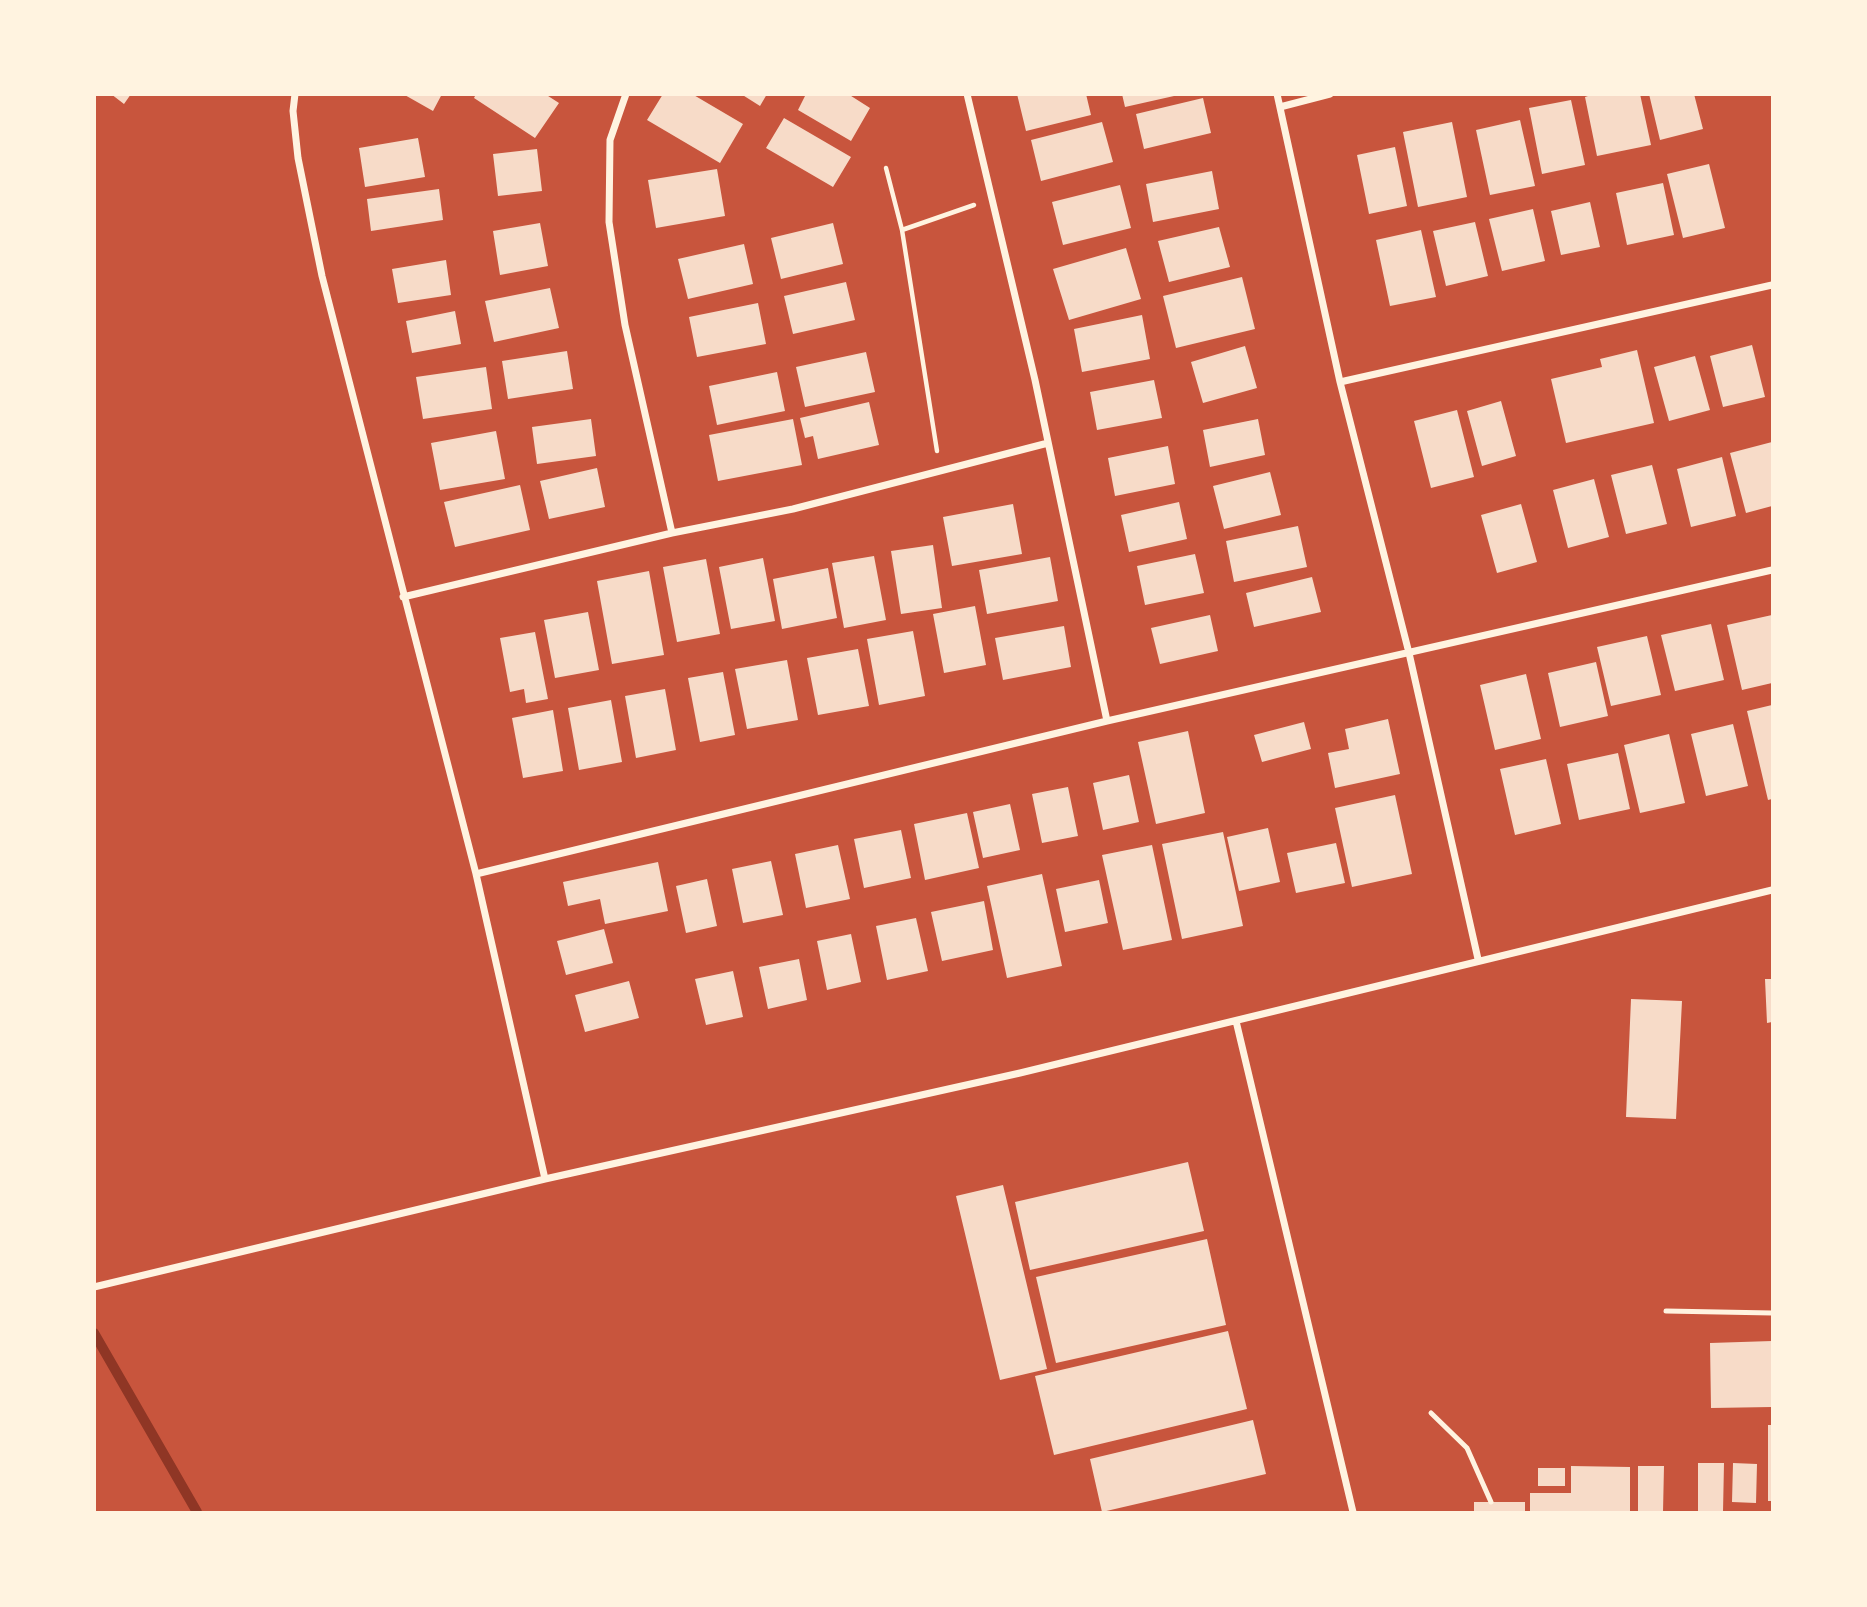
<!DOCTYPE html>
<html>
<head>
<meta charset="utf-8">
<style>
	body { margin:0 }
	#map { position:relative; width:1867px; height:1607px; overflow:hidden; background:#c8553d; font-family:"Public Sans",sans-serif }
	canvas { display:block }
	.frame { position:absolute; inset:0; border:96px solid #fff3e0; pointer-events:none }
</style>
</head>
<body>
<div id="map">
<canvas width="1867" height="1607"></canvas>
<div class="frame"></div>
</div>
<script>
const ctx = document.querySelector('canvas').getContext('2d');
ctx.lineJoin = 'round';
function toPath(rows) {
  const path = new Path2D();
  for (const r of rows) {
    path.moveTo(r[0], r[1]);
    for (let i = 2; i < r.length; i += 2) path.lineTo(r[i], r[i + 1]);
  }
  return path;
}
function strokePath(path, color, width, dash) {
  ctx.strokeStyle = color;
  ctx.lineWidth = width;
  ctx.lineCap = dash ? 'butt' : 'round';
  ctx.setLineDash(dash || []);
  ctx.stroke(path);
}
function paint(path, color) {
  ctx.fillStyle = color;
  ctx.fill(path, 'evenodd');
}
strokePath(toPath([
	[94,1333,197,1512]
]), '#8f3625', 10);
paint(toPath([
	[111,94,131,94,124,104],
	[403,94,442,94,433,111],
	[476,94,545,94,559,103,535,138,474,98],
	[663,94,692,94,743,124,720,163,647,120],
	[741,94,767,94,760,106],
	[806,94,848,94,870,108,851,141,798,110],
	[1017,94,1086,94,1091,115,1026,131],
	[1122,94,1174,94,1174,96,1125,107],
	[1594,94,1640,94,1651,145,1597,156,1585,97],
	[1649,94,1694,94,1703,129,1660,140],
	[1203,98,1211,133,1144,149,1136,114],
	[1571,100,1585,165,1542,174,1529,108],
	[784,118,851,157,833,187,766,148],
	[1520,120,1535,186,1490,195,1476,130],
	[1102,122,1113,162,1041,181,1031,140],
	[1452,122,1467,197,1418,207,1403,132],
	[418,138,425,177,365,187,359,148],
	[1395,147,1407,206,1369,214,1357,155],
	[537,149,542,191,498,196,493,154],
	[1709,164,1725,228,1683,238,1667,174],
	[717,169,725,216,656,228,648,180],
	[1212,171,1219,209,1153,222,1146,184],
	[1663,183,1674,235,1627,245,1616,193],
	[1120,185,1131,228,1063,245,1052,202],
	[439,189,443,220,371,231,367,199],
	[1590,202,1600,247,1561,255,1551,211],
	[1533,209,1545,261,1502,271,1489,219],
	[1475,222,1488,276,1446,286,1433,231],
	[540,223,548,266,500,275,493,231],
	[833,223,843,264,781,279,771,238],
	[1219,227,1230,267,1169,282,1158,241],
	[1421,230,1436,297,1390,306,1376,240],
	[744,244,753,284,688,299,678,259],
	[1126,248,1141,299,1069,320,1053,269],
	[446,260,451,295,398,303,392,269],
	[1242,277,1255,329,1176,348,1163,296],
	[846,282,855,320,793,334,784,296],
	[550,288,559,328,494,342,485,301],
	[758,303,766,344,697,357,689,317],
	[455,311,461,344,412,353,406,321],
	[1142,315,1150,359,1082,372,1074,329],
	[1752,345,1765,397,1723,407,1710,356],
	[1245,346,1257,388,1203,403,1191,362],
	[1637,350,1654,423,1566,443,1551,379,1602,367,1600,359],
	[567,351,573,389,508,399,502,361],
	[866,352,875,392,805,407,796,367],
	[1695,356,1710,410,1669,421,1654,367],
	[486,367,492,409,423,419,416,377],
	[777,372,785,411,717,425,709,386],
	[1154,380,1162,418,1097,430,1090,392],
	[1501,401,1516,456,1482,466,1467,411],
	[869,402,879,445,818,459,813,436,805,438,800,418],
	[1457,410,1474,477,1431,488,1414,421],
	[591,419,596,456,537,464,532,427],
	[793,419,802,465,718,481,709,435],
	[1258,419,1265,455,1210,467,1203,430],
	[496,431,505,479,440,490,431,443],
	[1772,442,1772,506,1746,513,1730,453],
	[1168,446,1175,484,1115,496,1108,458],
	[1722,457,1736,516,1691,527,1677,469],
	[1652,465,1667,524,1626,534,1611,475],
	[597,468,605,507,549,519,540,481],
	[1270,472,1281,515,1224,529,1213,486],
	[1594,479,1609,537,1568,548,1553,490],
	[520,485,530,530,455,547,444,502],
	[1179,502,1187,539,1129,552,1121,515],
	[1013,504,1022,554,952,566,943,517],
	[1521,504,1537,562,1497,573,1481,515],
	[1298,526,1307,567,1234,582,1226,541],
	[933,545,942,608,901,614,891,551],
	[1195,554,1204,593,1145,605,1137,566],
	[874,556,886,620,844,628,832,563],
	[1050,557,1058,601,987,614,979,570],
	[763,558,775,621,731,629,719,567],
	[706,559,720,634,677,642,663,567],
	[828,568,837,618,782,629,773,579],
	[649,571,664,655,612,664,597,581],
	[1312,577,1321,612,1254,627,1246,593],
	[975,606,986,665,944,673,933,614],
	[588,612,599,670,555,678,544,620],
	[1210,615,1218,651,1160,664,1151,628],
	[1772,615,1772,683,1742,690,1727,625],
	[1711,624,1724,680,1675,691,1661,635],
	[1064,626,1071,667,1003,680,995,638],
	[913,631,925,696,879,705,867,639],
	[535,632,548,699,526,703,524,689,510,692,500,638],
	[1647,636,1661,695,1611,706,1597,647],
	[858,649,869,706,818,715,807,658],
	[787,660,798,720,747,729,735,669],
	[1596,662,1608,716,1560,727,1548,673],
	[723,672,735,735,700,742,688,678],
	[1526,674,1541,739,1495,750,1480,685],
	[665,689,676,750,636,758,625,696],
	[611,700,622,762,579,770,568,708],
	[1772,705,1772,799,1768,800,1747,711],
	[553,710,563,771,523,778,512,718],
	[1388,719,1400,774,1335,788,1328,753,1349,749,1345,729],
	[1304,722,1311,749,1262,762,1254,735],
	[1733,724,1748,786,1706,796,1691,734],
	[1188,731,1205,813,1156,824,1138,742],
	[1669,734,1685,803,1640,813,1624,745],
	[1618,753,1630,809,1579,820,1567,764],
	[1546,759,1561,824,1515,835,1500,769],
	[1129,775,1139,822,1103,830,1093,783],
	[1068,787,1078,836,1042,843,1032,794],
	[1395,795,1412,874,1352,887,1335,808],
	[1010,804,1020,850,983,858,973,812],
	[967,813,979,868,925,880,914,824],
	[1268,828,1280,882,1239,891,1227,837],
	[901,830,911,878,864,888,854,839],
	[1223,832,1243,926,1182,939,1162,844],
	[1336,843,1345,883,1296,893,1287,853],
	[838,845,850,899,806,908,795,854],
	[1152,845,1172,940,1123,950,1102,855],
	[771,861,783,915,743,923,732,869],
	[658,862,668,911,605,924,600,899,568,906,563,882],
	[1042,874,1062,966,1007,978,987,886],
	[707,879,717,926,686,933,676,886],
	[1099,880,1108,923,1065,932,1056,889],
	[984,901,993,950,942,961,931,912],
	[916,918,928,971,887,980,876,926],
	[604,929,613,963,566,975,557,941],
	[851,934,861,982,827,990,817,941],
	[799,959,807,1000,768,1009,759,967],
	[733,971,743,1017,706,1025,695,979],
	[1765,979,1772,979,1772,1022,1767,1023],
	[629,981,639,1018,585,1032,575,995],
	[1631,999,1682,1001,1676,1119,1626,1117],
	[1188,1162,1204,1231,1030,1270,1015,1202],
	[1003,1185,1047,1369,1000,1380,956,1196],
	[1207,1239,1226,1325,1056,1363,1036,1277],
	[1228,1331,1247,1409,1054,1455,1035,1376],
	[1772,1341,1772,1407,1711,1408,1710,1343],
	[1253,1420,1266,1474,1102,1512,1090,1459],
	[1768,1425,1772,1425,1772,1501,1768,1501],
	[1698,1463,1724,1463,1723,1512,1698,1512],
	[1733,1463,1757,1464,1756,1503,1732,1502],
	[1571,1466,1630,1467,1630,1512,1530,1512,1530,1493,1571,1493],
	[1638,1466,1664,1466,1663,1512,1638,1512],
	[1538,1468,1565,1468,1565,1486,1538,1486],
	[1474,1502,1525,1502,1525,1512,1474,1512]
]), '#f7dbc8');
strokePath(toPath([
	[886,168,902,230,937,451],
	[902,230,974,205]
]), '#fff3e0', 4.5);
strokePath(toPath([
	[1666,1311,1772,1313],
	[1431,1413,1467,1448,1491,1502]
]), '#fff3e0', 5);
strokePath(toPath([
	[295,94,293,111,298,158,322,276,476,874,545,1179],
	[626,94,610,140,609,222,625,325,672,533],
	[967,94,1035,380,1107,721,1772,570],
	[1277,94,1340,382,1409,653,1478,959],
	[1280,107,1330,94],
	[1340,382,1772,285],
	[403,597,672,533,793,509,1048,443],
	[476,874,1107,721],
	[1236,1021,1353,1512],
	[94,1287,545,1179,1020,1073,1772,890]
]), '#fff3e0', 7);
</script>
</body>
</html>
